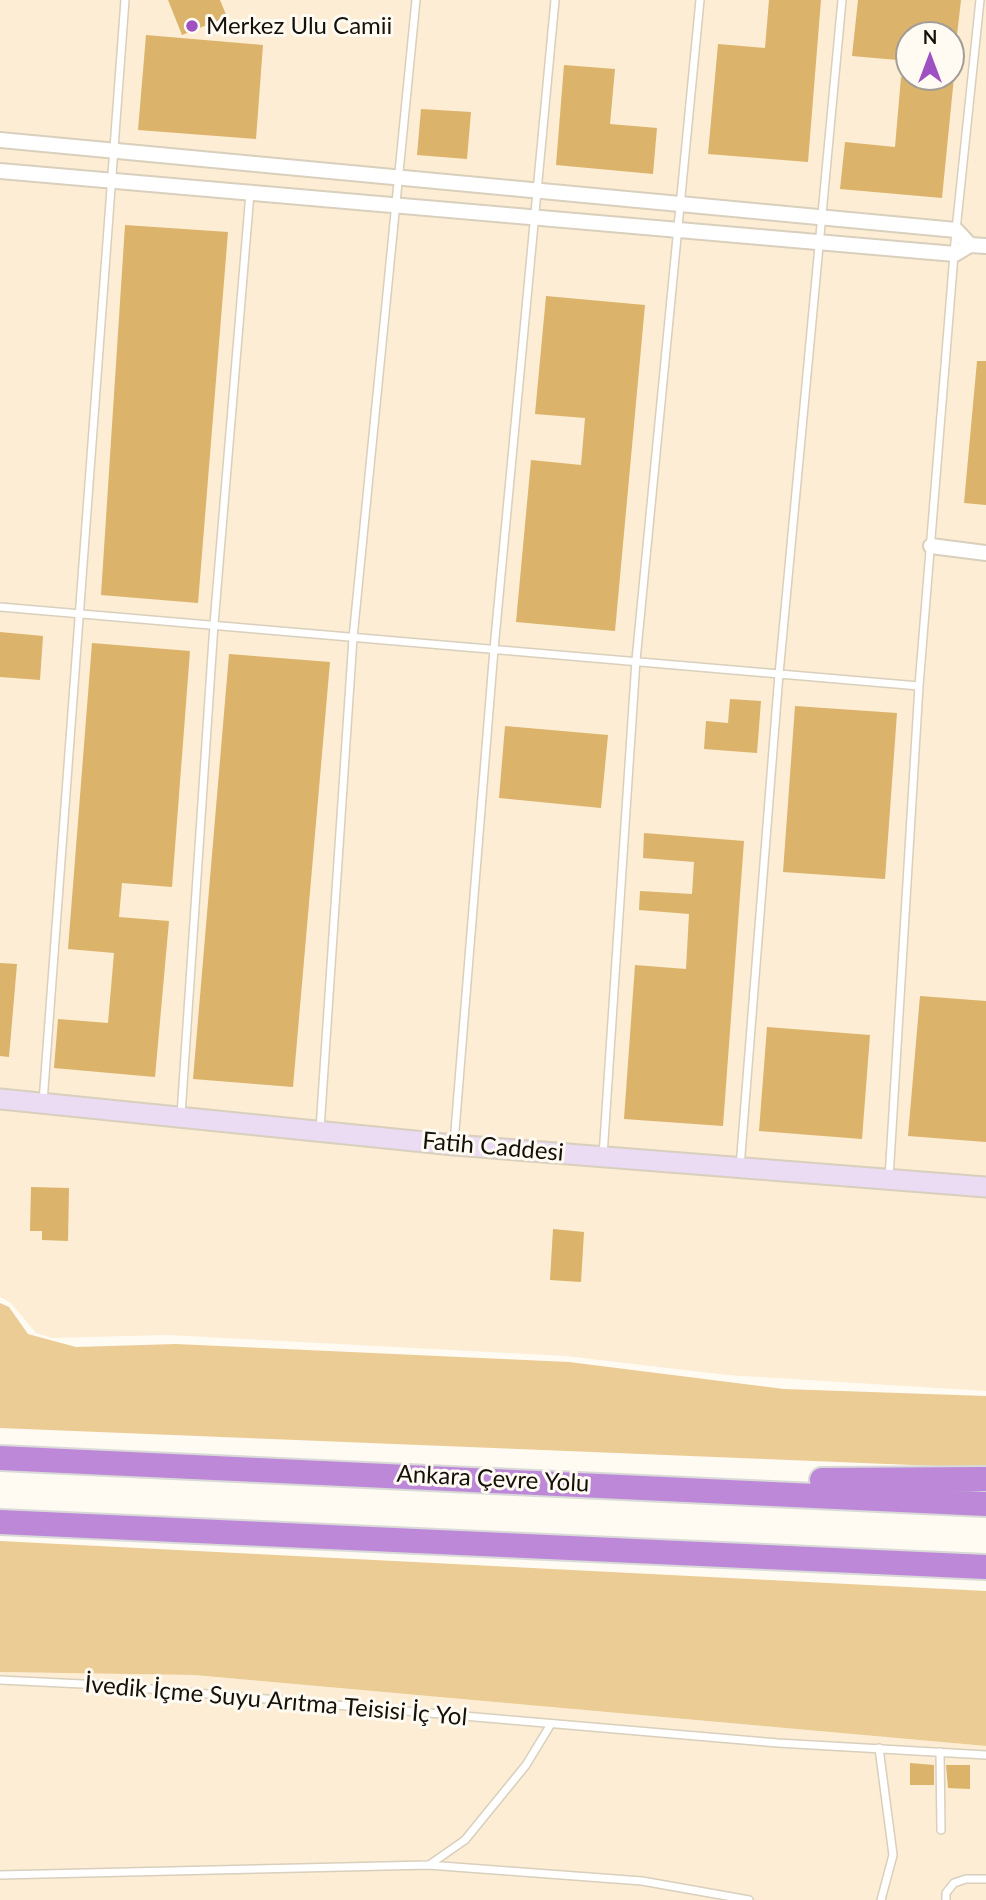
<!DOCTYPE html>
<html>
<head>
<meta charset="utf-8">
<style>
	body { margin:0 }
	#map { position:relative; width:986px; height:1900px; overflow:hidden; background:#fffbf3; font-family:Lato,sans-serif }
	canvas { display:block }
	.north { position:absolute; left:895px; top:21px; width:70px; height:70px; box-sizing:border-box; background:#fffbf3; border:2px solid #a19d96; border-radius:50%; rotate:0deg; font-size:19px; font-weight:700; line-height:28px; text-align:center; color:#14100a }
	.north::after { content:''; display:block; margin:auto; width:24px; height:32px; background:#9d51c2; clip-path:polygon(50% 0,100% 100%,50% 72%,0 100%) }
</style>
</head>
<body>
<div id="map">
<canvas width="986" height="1900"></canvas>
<div class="north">N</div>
</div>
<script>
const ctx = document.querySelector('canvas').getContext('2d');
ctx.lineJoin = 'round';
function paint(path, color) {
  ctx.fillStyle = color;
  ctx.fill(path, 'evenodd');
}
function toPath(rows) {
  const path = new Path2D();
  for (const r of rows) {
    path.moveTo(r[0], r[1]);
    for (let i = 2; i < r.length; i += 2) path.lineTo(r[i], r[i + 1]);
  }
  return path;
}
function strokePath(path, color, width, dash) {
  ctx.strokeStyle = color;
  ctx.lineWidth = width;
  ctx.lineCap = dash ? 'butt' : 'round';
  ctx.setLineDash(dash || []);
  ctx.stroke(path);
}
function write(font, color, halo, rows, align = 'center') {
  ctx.font = font + ' Lato,sans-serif';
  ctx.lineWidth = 6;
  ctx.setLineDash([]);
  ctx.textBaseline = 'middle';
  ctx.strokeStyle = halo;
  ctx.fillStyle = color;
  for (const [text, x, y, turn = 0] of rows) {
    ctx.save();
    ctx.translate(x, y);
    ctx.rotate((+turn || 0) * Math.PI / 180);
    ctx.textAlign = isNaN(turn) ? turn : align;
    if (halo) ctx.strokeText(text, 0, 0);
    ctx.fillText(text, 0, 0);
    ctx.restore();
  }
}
paint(toPath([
	[0,0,986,0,986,1391,727,1375,566,1356,168,1335,52,1338,36,1333,11,1303,0,1297],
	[909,35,951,35,951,77,909,77],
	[0,1672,194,1675,986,1746,986,1900,0,1900]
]), '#fcedd4');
paint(toPath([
	[0,1303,9,1307,28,1334,76,1347,176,1344,569,1362,784,1389,986,1396,986,1468,0,1428],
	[0,1541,986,1591,986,1746,194,1675,0,1672]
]), '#eccc95');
paint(toPath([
	[168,0,220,0,227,17,182,35],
	[769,0,821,0,808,162,708,154,718,44,765,48],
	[858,0,961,0,957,35,909,35,909,61,852,56],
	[146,35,263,45,256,139,138,130],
	[564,65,615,69,610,124,657,128,653,174,556,165],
	[901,77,954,77,942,198,840,189,845,142,895,147],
	[421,109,471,112,467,159,417,155],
	[125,225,228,232,198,603,101,595],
	[546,296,645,305,615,631,516,622,531,460,581,465,585,418,535,414],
	[977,361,986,361,986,505,964,503],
	[0,632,43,636,40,680,0,677],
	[92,643,190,651,172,887,122,883,119,917,169,921,155,1077,54,1068,58,1019,108,1023,114,953,68,949],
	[229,654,330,662,293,1087,193,1079],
	[730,699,761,701,757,753,704,749,706,721,728,723],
	[795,706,897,713,885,879,783,872],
	[505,726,608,735,601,808,499,798],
	[644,833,744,841,723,1126,624,1119,635,965,686,969,689,914,639,910,640,891,692,894,694,862,643,858],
	[0,963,17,964,9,1057,0,1056],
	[920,996,986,1001,986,1142,908,1136],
	[767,1027,870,1035,862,1139,759,1131],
	[31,1187,69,1188,68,1241,42,1240,42,1231,30,1231],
	[553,1229,584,1232,581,1282,550,1280],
	[910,1763,934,1765,934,1785,910,1785],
	[946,1765,970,1765,970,1789,948,1788]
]), '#dcb36a');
const lane = toPath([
	[0,607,919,686],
	[43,1102,125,0],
	[181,1115,214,624,250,193],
	[320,1129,353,638,416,0],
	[454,1143,494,649,555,0],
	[603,1156,636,660,700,0],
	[740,1167,779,674,842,0],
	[889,1178,919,686,956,230,980,0],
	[0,1680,103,1685,778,1743,986,1755],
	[879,1748,893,1855,881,1900],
	[940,1752,941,1830],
	[429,1865,465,1840,526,1765,551,1724],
	[0,1875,428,1865,642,1881,749,1900],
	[946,1900,946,1893,954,1883,966,1879,986,1879]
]);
const street = toPath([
	[0,140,956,230,970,245],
	[0,171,955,254,970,245,986,246],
	[931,546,986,553]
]);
const secondary = toPath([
	[0,1099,454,1145,986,1187]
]);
const highway = toPath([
	[0,1458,986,1504],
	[822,1480,986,1479],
	[0,1522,986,1567]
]);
strokePath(lane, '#d9cfbd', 10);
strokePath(street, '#d9cfbd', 18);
strokePath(secondary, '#d9cfbd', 23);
strokePath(highway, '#d9d9d8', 28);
strokePath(lane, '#fff', 7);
strokePath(street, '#fff', 14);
strokePath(secondary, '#ebdbf3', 19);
strokePath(highway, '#bc88d7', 24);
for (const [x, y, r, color] of [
	[192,26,7,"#9d51c2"]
]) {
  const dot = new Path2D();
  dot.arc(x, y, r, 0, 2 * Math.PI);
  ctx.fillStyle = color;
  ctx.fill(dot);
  strokePath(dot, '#fffbf3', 2.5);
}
write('24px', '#14100a', '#fffbf3', [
	["Merkez Ulu Camii",206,26]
], 'left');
write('24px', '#14100a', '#fffbf3', [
	["Fatih Caddesi",493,1147,5],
	["Ankara Çevre Yolu",493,1479,3],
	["İvedik İçme Suyu Arıtma Teisisi İç Yol",276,1701,5]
]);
</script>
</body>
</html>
